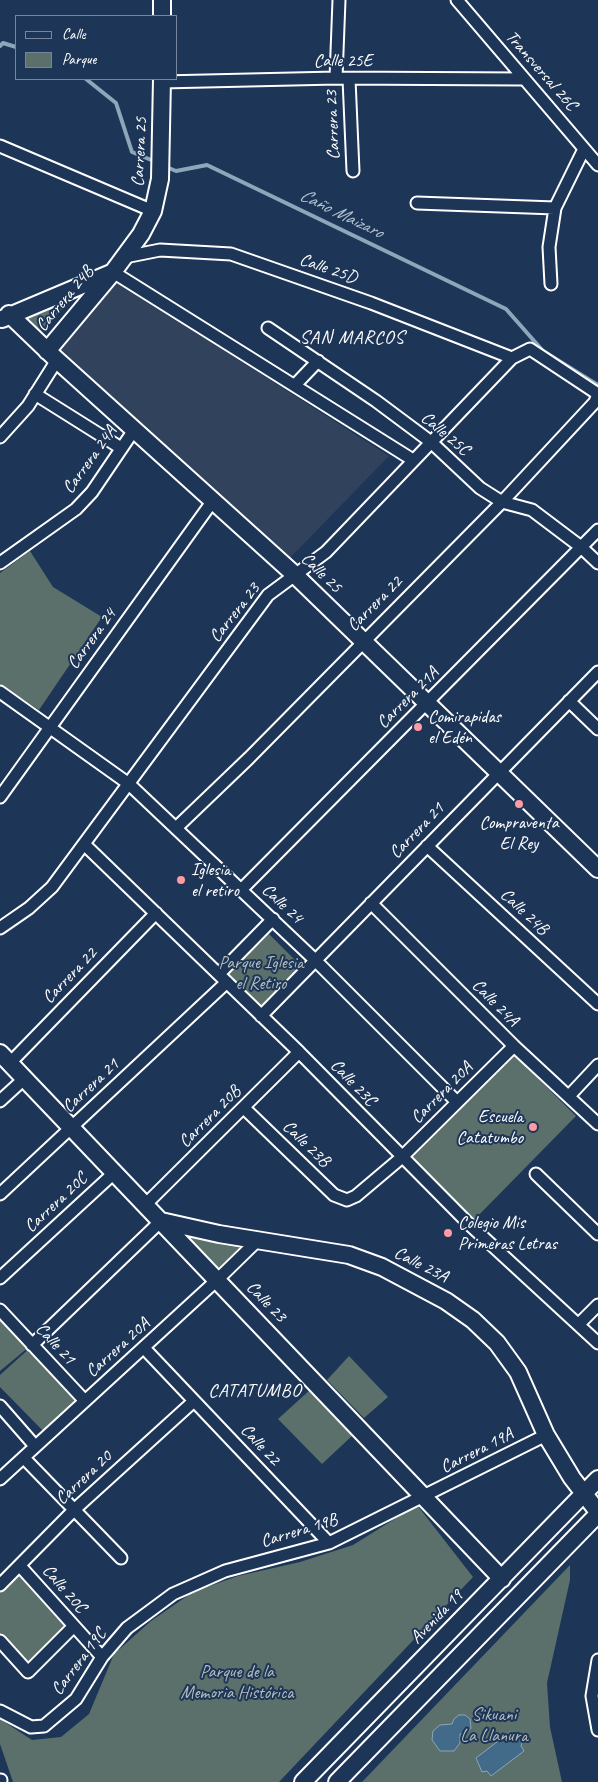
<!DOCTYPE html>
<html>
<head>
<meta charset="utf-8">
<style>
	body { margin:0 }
	#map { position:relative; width:598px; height:1782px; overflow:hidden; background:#1d3557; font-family:Caveat,sans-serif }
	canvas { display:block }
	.legend { position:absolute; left:15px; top:15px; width:162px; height:65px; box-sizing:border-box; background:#1d3557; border:1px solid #77869a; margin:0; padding:6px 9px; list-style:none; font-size:15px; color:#fff }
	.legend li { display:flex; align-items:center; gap:10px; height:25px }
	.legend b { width:25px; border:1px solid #77869a }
</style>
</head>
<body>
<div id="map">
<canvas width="598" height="1782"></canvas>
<ul class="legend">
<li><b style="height:6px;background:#1d3557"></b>Calle</li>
<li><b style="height:14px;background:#5b6f6b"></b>Parque</li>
</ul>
</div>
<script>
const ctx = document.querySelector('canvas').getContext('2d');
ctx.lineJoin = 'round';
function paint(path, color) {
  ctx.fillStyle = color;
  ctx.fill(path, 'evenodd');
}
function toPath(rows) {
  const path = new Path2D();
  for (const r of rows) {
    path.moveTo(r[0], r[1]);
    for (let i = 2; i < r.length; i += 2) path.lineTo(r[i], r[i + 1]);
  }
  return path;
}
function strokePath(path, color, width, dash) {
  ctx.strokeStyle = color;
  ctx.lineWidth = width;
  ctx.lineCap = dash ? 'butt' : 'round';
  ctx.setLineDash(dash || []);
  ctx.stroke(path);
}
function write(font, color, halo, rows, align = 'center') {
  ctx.font = font + ' Caveat,sans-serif';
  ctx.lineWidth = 4;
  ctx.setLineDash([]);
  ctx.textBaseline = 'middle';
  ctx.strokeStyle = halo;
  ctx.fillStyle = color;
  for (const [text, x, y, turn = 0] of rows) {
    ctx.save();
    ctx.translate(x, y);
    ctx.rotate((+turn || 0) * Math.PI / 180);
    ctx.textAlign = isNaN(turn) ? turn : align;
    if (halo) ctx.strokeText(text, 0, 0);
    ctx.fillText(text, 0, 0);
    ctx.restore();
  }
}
paint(toPath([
	[114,280,389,456,288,560,55,347]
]), '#31425d');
paint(toPath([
	[83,287,38,334,18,315],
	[30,551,53,587,102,617,39,710,0,684,0,573],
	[269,934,302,967,261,1007,228,974],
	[511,1052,576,1116,473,1221,410,1158],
	[181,1236,241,1246,214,1275],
	[0,1316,30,1346,0,1371],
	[31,1347,82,1401,46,1434,0,1387,0,1375],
	[349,1356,388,1397,364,1418,327,1380],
	[311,1389,353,1435,322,1464,278,1419],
	[417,1505,473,1577,279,1782,13,1782,0,1744,0,1719,32,1740,61,1737,89,1714,114,1654,151,1621,193,1592,238,1576,300,1562,353,1545],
	[570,1565,570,1580,547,1683,550,1727,562,1782,362,1782],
	[22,1570,67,1624,27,1669,0,1638,0,1591]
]), '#5b6f6b');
const water = toPath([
	[459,1715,465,1715,470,1719,471,1728,467,1733,460,1734,460,1743,454,1751,440,1751,432,1740,433,1731,440,1725,452,1724,454,1719,459,1715],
	[510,1732,514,1737,519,1736,523,1740,521,1746,524,1751,491,1776,487,1771,482,1772,476,1758,510,1732]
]);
paint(water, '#426b8a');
strokePath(water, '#8ea6b9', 1);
strokePath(toPath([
	[0,46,3,43,16,47],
	[86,79,116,103,132,152,156,162],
	[164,166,176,171,207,165,506,309,543,351,598,385]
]), '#8ea6b9', 4);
const street = toPath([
	[457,0,598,165],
	[336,78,339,0],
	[349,79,353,171],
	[162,82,336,78,524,79],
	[0,146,153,211],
	[417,203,555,208],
	[125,257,160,250,231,254,371,303,512,358],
	[113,272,413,460],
	[551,284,549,247,555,208,584,149],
	[268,328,376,401,431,442,480,488,502,502,532,510,581,547,598,563],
	[295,385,318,361],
	[35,394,121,448],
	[0,437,28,406,57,360],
	[0,563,76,509,92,492,134,430],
	[0,692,129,784,315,960,457,1102],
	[569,701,598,729],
	[0,797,212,502],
	[176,828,249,758,502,502,595,402,598,394],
	[85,845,299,1052,471,1226,598,1343],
	[427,846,598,1004],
	[241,890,598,530],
	[371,903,514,1046,598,1124],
	[0,928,29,908,52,887,268,595,326,552,512,358,530,349,598,394],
	[219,974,273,919],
	[261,1016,598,672],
	[9,1064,156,913],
	[569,1096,598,1065],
	[0,1101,24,1079],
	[244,1108,334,1195,347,1200,356,1196,401,1158,514,1046],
	[536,1174,598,1234],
	[0,1194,227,982],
	[145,1205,299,1052],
	[0,1278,114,1173],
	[0,1310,85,1401],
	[579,1324,598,1305],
	[32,1345,161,1221],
	[144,1348,329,1543],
	[0,1406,35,1446],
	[24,1458,121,1558],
	[0,1479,217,1280,258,1240],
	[20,1566,102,1657],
	[0,1585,75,1509,194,1401],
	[0,1641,28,1672,73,1627],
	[598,1660,592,1696,598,1730],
	[0,1711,31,1727,44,1726,76,1699,102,1657,127,1628,173,1594,225,1571,329,1543,546,1435],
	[0,1780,1,1780]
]);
const secondary = toPath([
	[162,0,162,16],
	[9,314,57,360,294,574,598,869],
	[2,319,111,273],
	[47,351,113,272,141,234,153,211,160,179,162,79],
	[0,1053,502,1579],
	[161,1221,219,1234,349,1255,382,1267,446,1301,473,1320,497,1343,518,1372,546,1435,572,1478,598,1512],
	[303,1782,598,1479],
	[337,1782,598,1514]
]);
strokePath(street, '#fff', 15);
strokePath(secondary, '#fff', 20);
strokePath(street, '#1d3557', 11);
strokePath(secondary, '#1d3557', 16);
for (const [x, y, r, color] of [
	[418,727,5,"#ff9aa2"],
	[519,804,5,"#ff9aa2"],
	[181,880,5,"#ff9aa2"],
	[533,1127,5,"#ff9aa2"],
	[448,1233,5,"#ff9aa2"]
]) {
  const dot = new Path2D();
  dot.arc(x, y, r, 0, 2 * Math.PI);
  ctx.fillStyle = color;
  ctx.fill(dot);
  strokePath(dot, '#1d3557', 2);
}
write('18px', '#fff', '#1d3557', [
	["Calle 25E",343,61],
	["Transversal 26C",541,71,49],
	["Carrera 23",333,125,-92],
	["Carrera 25",140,152,-87],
	["Calle 25D",328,269,19],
	["Carrera 24B",65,299,-50],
	["Calle 25C",445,434,40],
	["Carrera 24A",90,460,-54],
	["Calle 25",321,573,44],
	["Carrera 22",375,604,-45],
	["Carrera 23",235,613,-52],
	["Carrera 24",92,639,-54],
	["Carrera 21A",408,698,-45],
	["Carrera 21",417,831,-46],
	["Calle 24",282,904,43],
	["Calle 24B",524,912,43],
	["Carrera 22",70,976,-46],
	["Calle 24A",495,1003,45],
	["Calle 23C",353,1083,46],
	["Carrera 21",91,1086,-43],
	["Carrera 20A",442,1093,-45],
	["Carrera 20B",210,1117,-45],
	["Calle 23B",306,1144,44],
	["Carrera 20C",56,1203,-43],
	["Calle 23A",421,1265,27],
	["Calle 23",266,1302,46],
	["Calle 21",55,1344,47],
	["Carrera 20A",118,1348,-42],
	["Calle 22",260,1445,47],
	["Carrera 19A",477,1451,-27],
	["Carrera 20",84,1478,-43],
	["Carrera 19B",299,1531,-17],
	["Calle 20C",64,1589,49],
	["Avenida 19",437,1617,-46],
	["Carrera 19C",79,1662,-53]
]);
write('18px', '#fff', '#1d3557', [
	["Comirapidas",428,717],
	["el Edén",428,738],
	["Compraventa",519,823,"center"],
	["El Rey",519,844,"center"],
	["Iglesia",191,870],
	["el retiro",191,891],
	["Escuela",523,1117,"right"],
	["Catatumbo",523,1138,"right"],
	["Colegio Mis",458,1223],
	["Primeras Letras",458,1244]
], 'left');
write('18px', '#b5bebc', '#1d3557', [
	["Parque Iglesia",261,963],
	["el Retiro",261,984],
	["Parque de la",237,1672],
	["Memoria Histórica",237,1693],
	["Sikuani",494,1715],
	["La Llanura",494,1736]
]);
write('italic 19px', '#b3c4d0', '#1d3557', [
	["Caño Maizaro",341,214,26]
]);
ctx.letterSpacing = '1px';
write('19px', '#fff', '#1d3557', [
	["SAN MARCOS",352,338],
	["CATATUMBO",255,1391]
]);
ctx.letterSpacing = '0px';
</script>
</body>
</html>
